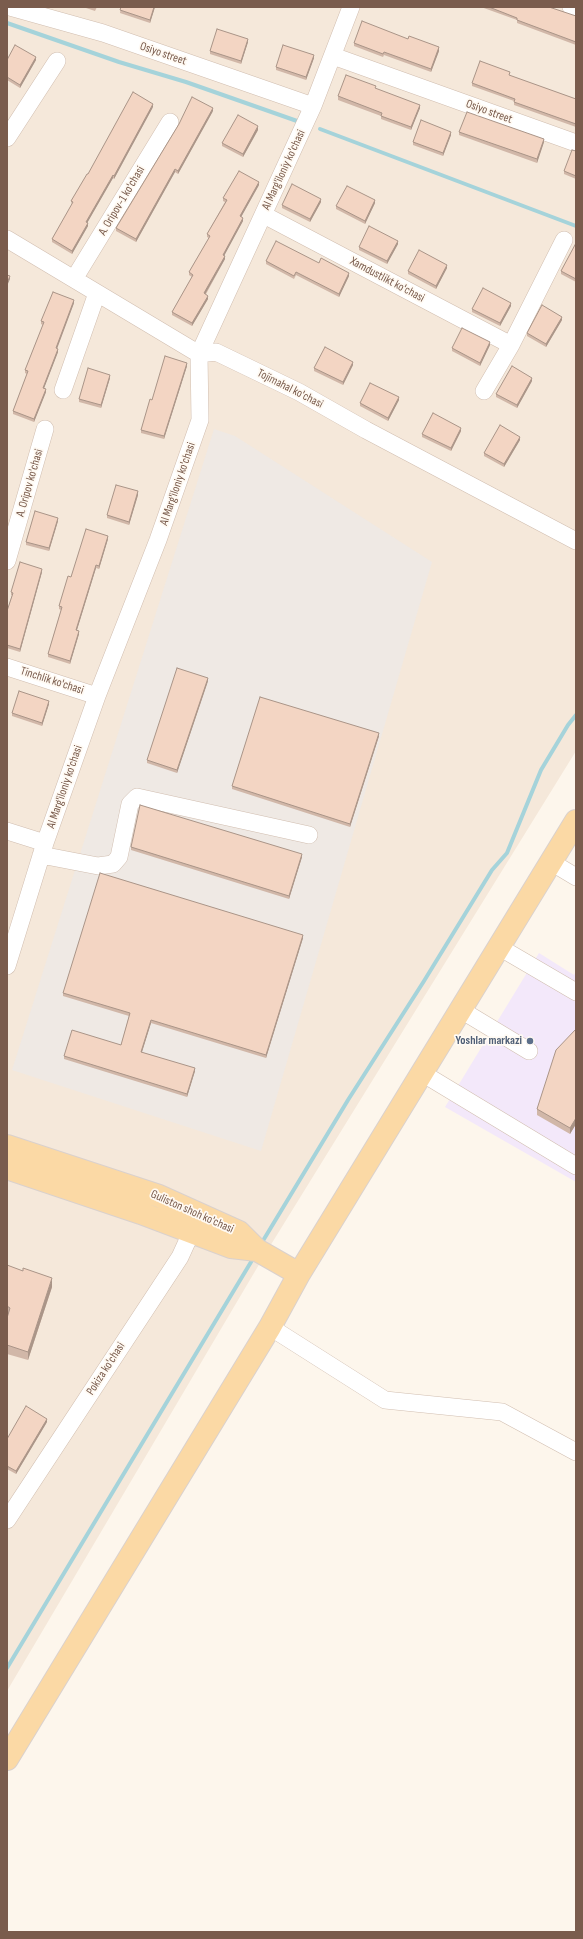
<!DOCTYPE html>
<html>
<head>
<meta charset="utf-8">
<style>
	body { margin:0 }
	#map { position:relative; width:583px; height:1939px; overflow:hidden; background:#fdf6ec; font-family:"Sofia Sans Condensed",sans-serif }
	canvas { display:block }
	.frame { position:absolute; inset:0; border:8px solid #7a5c4d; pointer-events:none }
</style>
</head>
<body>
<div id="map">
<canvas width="583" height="1939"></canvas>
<div class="frame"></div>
</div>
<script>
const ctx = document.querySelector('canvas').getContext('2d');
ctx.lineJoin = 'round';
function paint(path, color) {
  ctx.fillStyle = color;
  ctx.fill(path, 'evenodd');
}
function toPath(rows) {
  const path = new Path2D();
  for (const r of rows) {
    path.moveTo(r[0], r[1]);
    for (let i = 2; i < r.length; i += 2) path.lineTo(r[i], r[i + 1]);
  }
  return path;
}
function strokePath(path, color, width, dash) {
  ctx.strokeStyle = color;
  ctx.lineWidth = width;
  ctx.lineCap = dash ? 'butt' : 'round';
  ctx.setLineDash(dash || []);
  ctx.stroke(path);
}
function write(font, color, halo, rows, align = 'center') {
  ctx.font = font + ' "Sofia Sans Condensed",sans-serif';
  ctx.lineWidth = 3.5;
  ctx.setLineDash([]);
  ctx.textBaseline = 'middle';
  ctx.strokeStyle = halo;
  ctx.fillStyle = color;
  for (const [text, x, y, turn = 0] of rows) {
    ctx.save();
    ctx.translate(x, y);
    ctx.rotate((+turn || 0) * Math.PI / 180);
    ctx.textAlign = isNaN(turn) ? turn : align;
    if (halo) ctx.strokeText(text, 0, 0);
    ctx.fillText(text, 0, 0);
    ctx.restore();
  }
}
paint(toPath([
	[7,7,576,7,576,751,267,1251,7,1691]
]), '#f5e8da');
paint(toPath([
	[214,429,235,436,432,562,261,1151,12,1070]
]), '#efe9e4');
paint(toPath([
	[539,953,574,975,576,971,576,1182,445,1107]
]), '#f3e8fa');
strokePath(toPath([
	[7,23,119,62,186,82,297,121],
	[320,129,576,226],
	[261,1244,348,1100,424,981,492,870,507,853,541,770,568,725,576,715],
	[7,1668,254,1257]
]), '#a5d3da', 4);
const minor = toPath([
	[10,7,103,33,313,106],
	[571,7,576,9],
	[333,56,576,143],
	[7,138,57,61],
	[264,215,511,345],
	[7,239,199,354,216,352,299,392,366,430,576,541],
	[74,279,170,122],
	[63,390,97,293],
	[484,391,511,345,564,240],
	[7,561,45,429],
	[7,667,97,696],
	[7,831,45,843],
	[41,855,98,866,113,864,119,857,130,804,137,797,309,835],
	[551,862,576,877],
	[499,947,576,992],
	[7,966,45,843,97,696,158,540,200,420,199,354,313,106,351,7],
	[461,1010,529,1051],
	[422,1073,576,1166],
	[270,1327,385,1400,502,1412,576,1452],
	[7,1520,180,1257,196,1222]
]);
const major = toPath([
	[7,1146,159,1196,239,1232,257,1250,299,1274],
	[7,1168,141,1213,231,1247,257,1250],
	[7,1759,270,1327,299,1274,576,821]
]);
strokePath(minor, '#d1beb0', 18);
strokePath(major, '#dad1cd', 24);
strokePath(minor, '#fff', 17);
strokePath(major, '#fbd9a5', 22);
paint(toPath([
	[83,7,97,7,95,11],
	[121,7,155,7,150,23,120,13],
	[481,7,549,7,576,17,576,45,517,23,517,20],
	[248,42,241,64,210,54,210,51],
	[354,43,439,51,431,72,384,55,383,57,354,46],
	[314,58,306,80,276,70,276,67],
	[7,60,36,60,20,88,7,80],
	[510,76,576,99,576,127,514,105,514,101,472,86,472,83],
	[376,89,420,108,411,130,381,119,381,116,338,100,338,96],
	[153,107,114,179,113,178,87,223,88,226,72,254,52,242,52,239,72,205,71,201,88,174],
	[213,111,178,174,175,172,136,242,116,231,116,228],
	[258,130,243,157,222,146,222,143],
	[459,132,544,142,537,163,459,135],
	[451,135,443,156,413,145,413,142],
	[576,151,576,179,564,174,564,171],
	[259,185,241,217,243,221,224,255,225,259,206,294,208,299,192,326,172,315,172,312,192,277,189,275,189,272,209,238,207,237,207,234,225,202,223,201,223,198],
	[321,202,310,222,282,208,282,205],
	[375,203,365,224,336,209,336,206],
	[576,243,576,282,561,274,561,271],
	[398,244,387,264,359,250,359,247],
	[266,261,319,263,349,276,339,297,296,275,294,279,266,264],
	[447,268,436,289,408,274,408,271],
	[74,303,57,349,58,352,44,388,46,392,34,422,13,414,13,411,27,374,25,373,25,370,43,325,41,324,41,321],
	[511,306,500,326,472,312,472,309],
	[562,320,546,347,527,336,527,333],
	[490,345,480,366,452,351,452,348],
	[353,365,343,385,314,371,314,368],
	[187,366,164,439,141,433,141,430,152,400],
	[110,378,101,408,79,402,79,399],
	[532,381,517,408,496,397,496,394],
	[399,400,388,421,360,406,360,403],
	[461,431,451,451,422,437,422,434],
	[520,440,504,467,484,456,484,453],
	[138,495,129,525,107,518,107,515],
	[58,521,49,551,26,545,26,542],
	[108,539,99,569,96,568,77,630,79,634,70,664,48,657,48,654,61,610,59,609,59,606,71,577],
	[42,572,20,652,7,648,7,611,12,595,11,595,11,592],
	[208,681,177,773,147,763,147,760],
	[49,704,42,726,12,716,12,713],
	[379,736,350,827,232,789,232,786],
	[131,847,302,857,289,899,131,850],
	[303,938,266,1058,151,1023,142,1052,195,1071,187,1097,64,1059,64,1056,121,1045,129,1016,63,996,63,993],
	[576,1029,576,1124,570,1134,537,1115,537,1109],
	[7,1265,52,1287,28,1360,7,1354,7,1318,8,1315,7,1315],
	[47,1422,16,1474,7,1469,7,1439]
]), '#d1b7a8');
paint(toPath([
	[154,7,155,7,150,23,150,20],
	[248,39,248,42,241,64,241,61],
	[439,47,439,51,431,72,431,69],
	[314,55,314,58,306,80,306,77],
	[36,57,36,60,20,88,20,85],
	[153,104,153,107,114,179,114,176],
	[420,105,420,108,411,130,411,127],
	[213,108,213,111,178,174,178,171],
	[258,126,258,130,243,157,243,154],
	[451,132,451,135,443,156,443,153],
	[544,139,544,142,537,163,537,159],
	[175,169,175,172,136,242,136,239],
	[113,175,113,178,86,225,86,222],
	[259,182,259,185,240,219,240,216],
	[321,199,321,202,310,222,310,219],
	[375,200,375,203,365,224,365,221],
	[243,218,243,221,223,258,223,255],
	[88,223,88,226,72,254,72,251],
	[398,241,398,244,387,264,387,261],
	[225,256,225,259,204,296,204,293],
	[447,265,447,268,436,289,436,286],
	[349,273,349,276,339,297,339,294],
	[10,276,10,279,7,286,7,283],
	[208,296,208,299,192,326,192,323],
	[74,300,74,303,56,351,56,348],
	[511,303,511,306,500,326,500,323],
	[562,317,562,320,546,347,546,344],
	[490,342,490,345,480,366,480,363],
	[58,349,58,352,43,391,43,388],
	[353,362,353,365,343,385,343,382],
	[187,363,187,366,164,439,164,436],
	[110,375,110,378,101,408,101,405],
	[532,378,532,381,517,408,517,405],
	[46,389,46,392,34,422,34,419],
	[399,397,399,400,388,421,388,418],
	[461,428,461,431,451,451,451,448],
	[520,437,520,440,504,467,504,464],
	[138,491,138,495,129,525,129,522],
	[58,518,58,521,49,551,49,548],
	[108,536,108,539,99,569,99,566],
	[96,565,96,568,76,633,76,630],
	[42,569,42,572,20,652,20,649],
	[79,631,79,634,70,664,70,661],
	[208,678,208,681,177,773,177,770],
	[49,701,49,704,42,726,42,723],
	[379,733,379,736,350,827,350,824],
	[302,854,302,857,289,899,289,896],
	[303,935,303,938,266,1058,266,1055],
	[151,1020,151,1023,141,1055,141,1052],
	[195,1068,195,1071,187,1097,187,1094],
	[576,1118,576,1124,570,1134,570,1128],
	[52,1278,52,1287,28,1360,28,1352],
	[47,1419,47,1422,16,1474,16,1471]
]), '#aa9588');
const building = toPath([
	[121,7,154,7,150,20,120,10,121,7],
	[489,7,549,7,576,16,576,42,517,20,517,18,489,7],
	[362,21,408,39,409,36,439,47,431,69,384,52,383,54,354,43,362,21],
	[217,29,248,39,241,61,210,51,217,29],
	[15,45,36,57,20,85,7,77,7,60,15,45],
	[283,45,314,55,306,77,276,67,283,45],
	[480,61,510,72,509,75,576,99,576,124,514,102,515,99,472,83,480,61],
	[346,75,376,86,375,88,420,105,411,127,381,116,382,113,338,96,346,75],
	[133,92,153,104,114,176,113,175,86,222,88,223,72,251,52,239,73,202,71,201,87,174,88,174,133,92],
	[192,97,213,108,178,171,175,169,136,239,116,228,179,124,192,97],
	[467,112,544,139,537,159,459,132,467,112],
	[238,115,258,126,243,154,222,143,238,115],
	[421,120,451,132,443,153,413,142,421,120],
	[572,150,576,151,576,176,564,171,572,150],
	[239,171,259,182,240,216,243,218,223,255,225,256,204,293,208,296,192,323,172,312,193,275,189,272,210,236,207,234,227,200,223,198,239,171],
	[292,184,321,199,310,219,282,205,292,184],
	[347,186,375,200,365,221,336,206,347,186],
	[369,226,398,241,387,261,359,247,369,226],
	[276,241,319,263,321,258,349,273,339,294,296,272,294,276,266,261,276,241],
	[576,243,576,279,561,271,576,243],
	[419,250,447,265,436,286,408,271,419,250],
	[7,275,10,276,7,283,7,275],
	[483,288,511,303,500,323,472,309,483,288],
	[53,292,74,300,56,348,58,349,43,388,46,389,34,419,13,411,28,371,25,370,44,322,41,321,53,292],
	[542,305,562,317,546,344,527,333,542,305],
	[462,328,490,342,480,363,452,348,462,328],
	[325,347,353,362,343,382,314,368,325,347],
	[165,356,187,363,164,436,141,430,150,399,152,400,165,356],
	[512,366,532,378,517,405,496,394,512,366],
	[88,368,110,375,101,405,79,399,88,368],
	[370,383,399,397,388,418,360,403,370,383],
	[433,413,461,428,451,448,422,434,433,413],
	[500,425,520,437,504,464,484,453,500,425],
	[116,485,138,491,129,522,107,515,116,485],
	[35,511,58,518,49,548,26,542,35,511],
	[86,529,108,536,99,566,96,565,76,630,79,631,70,661,48,654,62,607,59,606,68,576,71,577,86,529],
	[20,562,42,569,20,649,7,645,7,611,13,593,11,592,20,562],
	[177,668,208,678,177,770,147,760,177,668],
	[19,691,49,701,42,723,12,713,19,691],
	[260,697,379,733,350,824,232,786,260,697],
	[140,805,302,854,289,896,131,847,140,805],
	[100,873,303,935,266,1055,151,1020,141,1052,195,1068,187,1094,64,1056,72,1030,121,1045,130,1013,63,993,100,873],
	[576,1029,576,1118,570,1128,537,1109,556,1050,576,1029],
	[7,1265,23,1271,23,1268,52,1278,28,1352,7,1345,7,1318,10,1308,7,1306,7,1265],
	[26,1406,47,1419,16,1471,7,1466,7,1439,26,1406]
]);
paint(building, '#f3d5c3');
strokePath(building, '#aa9588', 1);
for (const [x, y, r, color] of [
	[530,1041,4,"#5c6f8a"]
]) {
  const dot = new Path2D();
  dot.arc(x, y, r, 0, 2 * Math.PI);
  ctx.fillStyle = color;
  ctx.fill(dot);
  strokePath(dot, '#fffaf3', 1.5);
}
write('12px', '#7a5c4d', '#fffaf3', [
	["Osiyo street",163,54,19],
	["Osiyo street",489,112,20],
	["Al Marg'iloniy ko'chasi",284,170,-65],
	["A. Oripov-1 ko'chasi",122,201,-59],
	["Xamdustlikt ko'chasi",387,280,28],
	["Tojimahal ko'chasi",290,389,27],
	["A. Oripov ko'chasi",30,483,-74],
	["Al Marg'iloniy ko'chasi",178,484,-71],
	["Tinchlik ko'chasi",52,681,18],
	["Al Marg'iloniy ko'chasi",65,787,-71],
	["Guliston shoh ko'chasi",192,1212,24],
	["Pokiza ko'chasi",106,1369,-57]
]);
write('bold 12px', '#4e5e75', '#fffaf3', [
	["Yoshlar markazi",522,1041]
], 'right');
</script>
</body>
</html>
